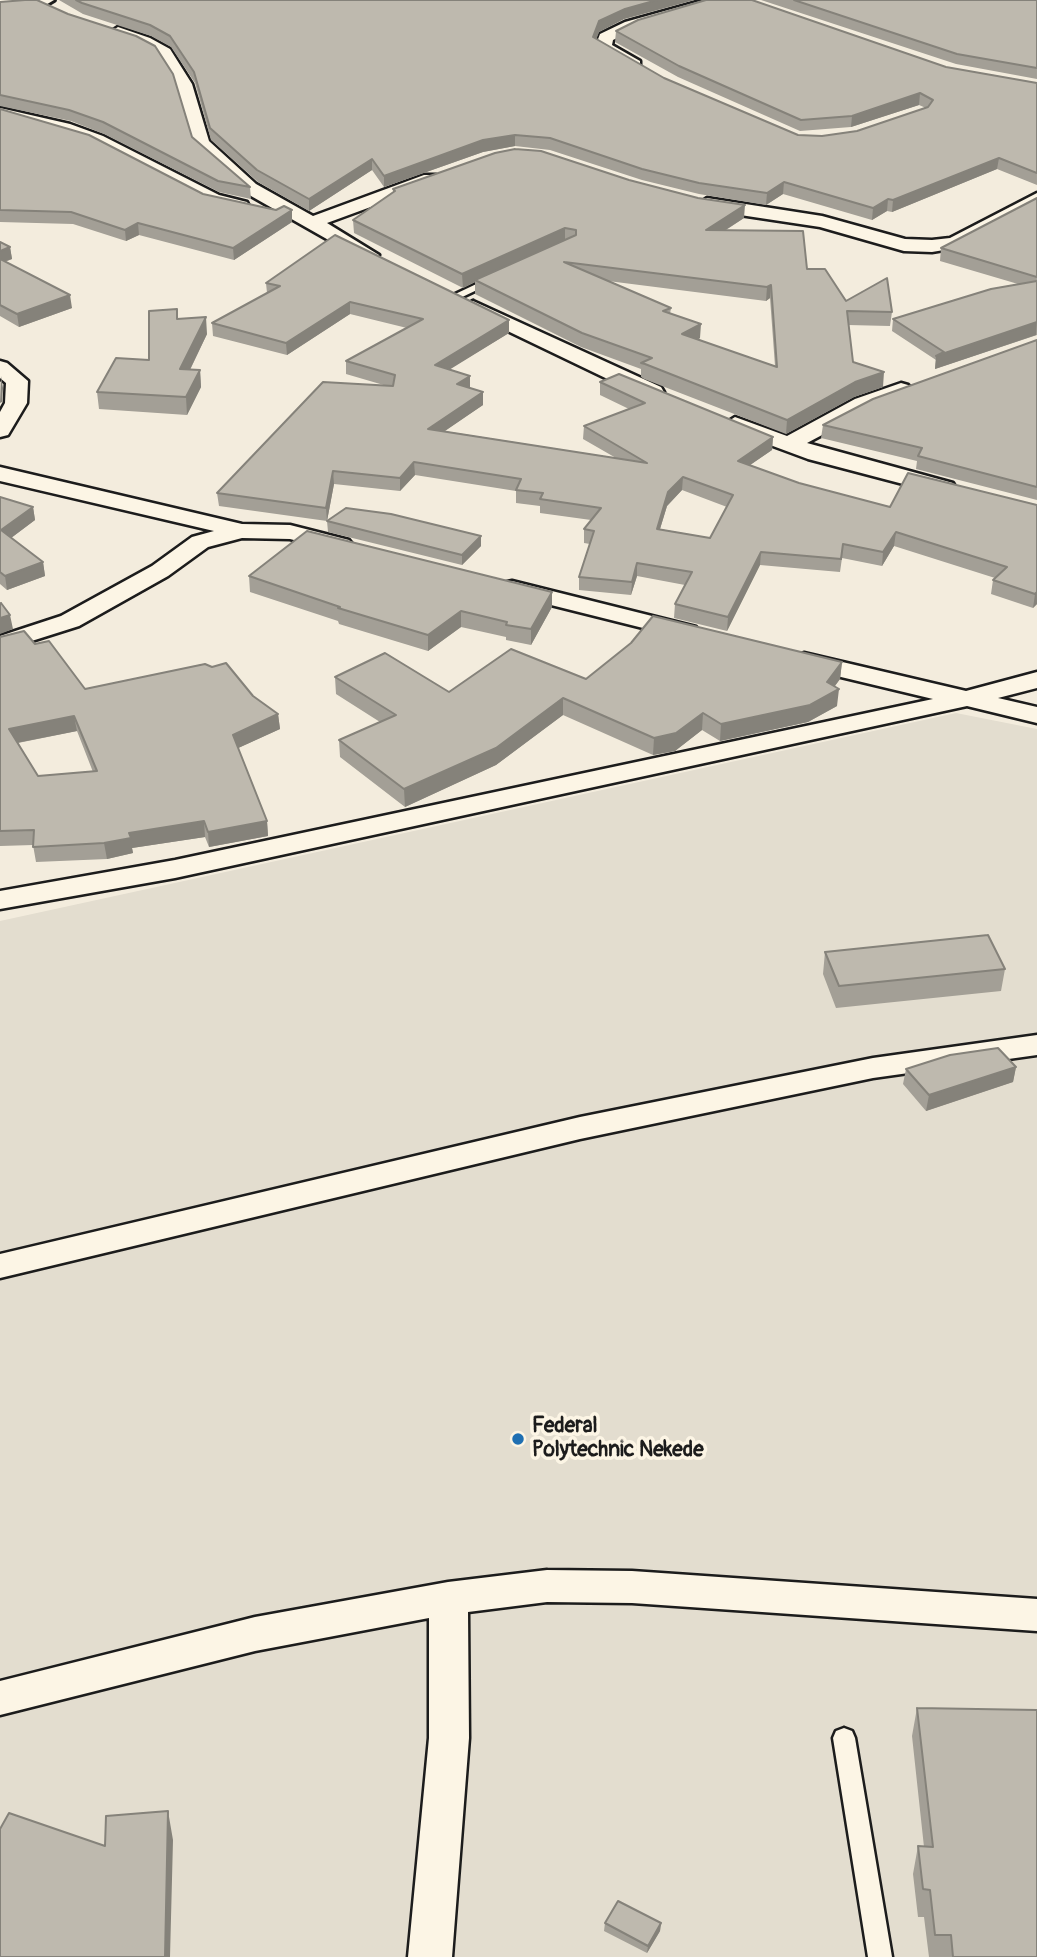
<!DOCTYPE html>
<html>
<head>
<meta charset="utf-8">
<style>
	body { margin:0 }
	canvas { display:block; background:#f3ecdd }
</style>
</head>
<body>
<canvas width="1037" height="1957"></canvas>
<script>
const ctx = document.querySelector('canvas').getContext('2d');
ctx.lineJoin = 'round';
function paint(path, color) {
  ctx.fillStyle = color;
  ctx.fill(path, 'evenodd');
}
function toPath(rows) {
  const path = new Path2D();
  for (const r of rows) {
    path.moveTo(r[0], r[1]);
    for (let i = 2; i < r.length; i += 2) path.lineTo(r[i], r[i + 1]);
  }
  return path;
}
function strokePath(path, color, width, dash) {
  ctx.strokeStyle = color;
  ctx.lineWidth = width;
  ctx.lineCap = dash ? 'butt' : 'round';
  ctx.setLineDash(dash || []);
  ctx.stroke(path);
}
function write(font, color, halo, rows, align = 'center') {
  ctx.font = font + ' Pangolin,sans-serif';
  ctx.lineWidth = 7;
  ctx.setLineDash([]);
  ctx.textBaseline = 'middle';
  ctx.strokeStyle = halo;
  ctx.fillStyle = color;
  for (const [text, x, y, turn = 0] of rows) {
    ctx.save();
    ctx.translate(x, y);
    ctx.rotate((+turn || 0) * Math.PI / 180);
    ctx.textAlign = isNaN(turn) ? turn : align;
    if (halo) ctx.strokeText(text, 0, 0);
    ctx.fillText(text, 0, 0);
    ctx.restore();
  }
}
paint(toPath([
	[956,713,1037,729,1037,1957,0,1957,0,921]
]), '#e3ddcf');
const lane = toPath([
	[489,278,498,280,458,299,449,297,489,278],
	[844,1728,852,1731,855,1738,892,1957,868,1957,833,1738,836,1731,844,1728]
]);
const street = toPath([
	[704,0,729,0,727,3,637,28,613,40,612,45,640,61,640,69,628,69,595,47,600,34,625,22,704,0],
	[118,27,150,38,170,49,192,84,209,141,256,184,313,216,424,175,436,175,439,179,436,183,327,223,379,255,376,259,362,259,244,192,215,168,192,142,176,84,158,55,112,35,110,32,118,27],
	[0,108,70,124,103,136,219,195,247,202,249,206,240,212,205,203,91,144,58,132,0,118,0,108],
	[1037,193,1037,206,962,247,932,252,904,251,820,227,707,210,698,204,707,198,822,216,905,239,932,240,950,238,1037,193],
	[473,301,661,387,664,392,653,398,645,397,466,311,463,307,473,301],
	[0,361,7,363,28,381,27,403,8,435,0,437,0,412,5,403,6,383,0,378,0,361],
	[901,383,908,385,912,389,908,393,871,409,807,443,953,483,956,488,953,493,945,495,808,459,727,429,724,424,735,417,787,436,855,399,901,383],
	[0,467,242,524,290,525,349,540,353,545,349,550,341,552,290,539,242,538,208,547,168,576,79,626,0,651,0,636,61,616,152,566,192,537,214,531,0,481,0,467],
	[512,581,696,627,699,632,696,637,687,639,503,593,500,588,503,583,512,581],
	[804,653,966,691,1037,672,1037,688,998,698,1037,707,1037,723,967,706,175,878,0,909,0,891,175,860,933,699,795,666,791,661,795,656,804,653],
	[1037,1035,1037,1055,873,1078,580,1139,0,1278,0,1254,580,1117,873,1058,1037,1035],
	[547,1570,632,1571,1037,1599,1037,1631,632,1603,547,1602,468,1612,469,1738,452,1957,408,1957,429,1738,429,1618,255,1651,0,1715,0,1681,255,1617,448,1582,547,1570]
]);
const secondary = toPath([
	[0,0,54,0,44,6,0,11,0,0]
]);
strokePath(lane, '#1c1c1c', 5);
strokePath(street, '#1c1c1c', 5);
strokePath(secondary, '#1c1c1c', 6);
paint(lane, '#fcf5e5');
paint(street, '#fcf5e5');
paint(secondary, '#fcf5e5');
paint(toPath([
	[59,0,694,0,624,19,599,32,596,39,664,78,798,135,822,136,857,131,926,108,919,105,851,127,800,131,678,77,615,42,616,31,946,67,1037,83,1037,185,997,169,892,212,887,211,872,220,783,194,766,205,699,194,642,180,550,150,515,146,483,152,384,187,372,170,309,211,258,182,211,140,195,83,171,47,151,36,83,14],
	[761,0,1037,0,1037,79,956,64],
	[0,2,192,137,250,187,251,199,219,192,104,134,71,121,0,106],
	[0,110,203,194,292,222,234,260,139,235,126,241,73,224,0,222],
	[393,189,744,218,726,230,807,269,846,301,892,312,890,326,848,325,853,362,883,387,854,397,786,434,644,379,641,377,641,369,581,347,475,294,475,282,463,288,354,233,353,220,393,192],
	[608,281,766,301,770,298,775,366,697,340,700,338,670,314,671,308],
	[1037,198,1037,335,935,369,936,360,892,331,893,319,1018,284,940,261,941,248],
	[0,242,10,247,12,259,5,262,72,308,19,327,0,316],
	[266,283,509,333,449,369,470,376,470,388,483,405,444,431,616,458,583,439,584,426,629,409,600,395,600,382,773,437,772,450,750,465,799,483,890,507,1037,505,1037,604,1033,608,991,594,993,580,995,578,894,546,882,566,842,558,840,572,760,565,727,631,674,618,675,604,685,585,637,576,631,595,579,590,579,577,590,544,584,543,584,529,591,520,540,513,540,506,516,503,516,491,415,475,400,491,334,484,327,521,219,506,217,493,387,386,346,374,346,361,407,328,350,314,287,355,213,336,212,323,267,293],
	[682,490,727,507,710,538,660,529,667,506],
	[177,309,178,319,207,334,190,370,200,370,201,387,187,415,99,409,97,392,149,360],
	[1037,340,1037,500,916,469,917,461,821,438,823,425],
	[0,497,33,507,35,520,11,538,43,562,45,576,7,590,0,584],
	[327,521,481,546,462,565,328,532],
	[249,576,552,607,531,645,506,640,506,637,461,627,428,651,339,624,338,621,250,592],
	[0,637,35,644,85,689,253,696,278,714,280,729,238,748,267,821,268,836,209,847,205,837,132,848,133,853,107,859,36,862,33,845,0,846],
	[77,731,93,772,38,776,18,743],
	[842,662,840,679,835,686,837,706,808,722,720,741,702,730,675,751,653,755,563,715,496,765,405,807,340,757,339,740,380,722,336,694,335,677,449,692,586,679],
	[825,952,1005,969,1001,991,836,1008,823,974],
	[1016,1067,1013,1082,926,1111,903,1084,906,1069],
	[917,1708,1037,1957,929,1957,924,1917,918,1917,913,1874,918,1846,924,1847,912,1736],
	[605,1923,661,1923,660,1931,647,1953,604,1931]
]), '#a39f96');
paint(toPath([
	[657,0,694,0,624,19,599,32,593,48,593,37,599,21,625,9],
	[920,93,919,105,851,127,852,116],
	[515,135,515,146,483,152,384,187,384,176,483,140],
	[999,158,997,169,892,212,893,200],
	[372,159,372,170,309,211,309,199],
	[784,182,783,194,766,205,767,193],
	[888,199,887,211,872,220,873,208],
	[745,205,744,218,705,243,706,230],
	[292,210,292,222,234,260,233,248],
	[138,223,139,235,126,241,125,230],
	[565,228,565,242,475,280,475,282,463,288,462,274],
	[10,247,12,259,0,263,0,251],
	[771,285,770,298,766,301,767,287],
	[70,295,72,308,19,327,17,314],
	[350,302,350,314,287,355,286,343],
	[206,317,207,334,182,386,180,369],
	[509,320,509,333,436,378,435,365],
	[1037,322,1036,335,935,369,936,356],
	[701,324,700,338,682,349,682,334],
	[200,370,201,387,187,415,186,397],
	[884,372,883,387,854,397,786,434,787,420,855,382],
	[1,376,3,388,2,402,0,403],
	[470,376,470,389,457,384],
	[483,392,483,405,429,442,428,429],
	[773,437,772,450,737,474,738,461],
	[414,462,415,475,400,491,400,478],
	[333,471,334,484,327,521,326,508],
	[683,477,682,490,667,506,656,542,657,529,668,492],
	[33,507,35,520,3,544,1,530],
	[896,532,894,546,882,566,883,552],
	[481,536,481,546,462,565,462,555],
	[761,552,760,565,727,631,728,617],
	[43,562,45,576,7,590,5,576],
	[637,563,637,576,631,595,632,582],
	[552,592,552,607,531,645,531,629],
	[1037,592,1037,604,1033,608,1035,594],
	[461,611,461,627,428,651,428,635],
	[10,615,13,629,0,634,0,618],
	[842,662,840,679,828,695,839,689,837,706,808,722,720,741,721,724,827,682],
	[563,698,563,715,496,765,405,807,404,789],
	[703,713,702,730,675,751,653,755,654,738],
	[278,714,280,729,234,750,233,735],
	[74,716,77,731,11,744,9,729],
	[204,821,205,837,132,848,133,853,107,859,104,843,129,833],
	[267,821,268,836,209,847,208,832],
	[1016,1067,1013,1082,926,1111,929,1095],
	[168,1811,173,1840,170,1957,165,1957],
	[661,1923,660,1931,647,1953,648,1946]
]), '#85827a');
const building = toPath([
	[25,0,37,0,68,14,136,36,155,46,173,74,192,137,250,187,218,181,103,122,69,110,0,95,0,2,25,0],
	[76,0,657,0,625,9,599,21,593,37,664,78,798,135,822,136,857,131,928,107,933,100,920,93,852,116,801,120,679,66,616,31,638,20,706,0,752,0,946,67,1037,83,1037,173,999,158,893,200,888,199,873,208,784,182,767,193,699,183,642,169,550,138,515,135,483,140,384,176,372,159,309,199,257,170,210,128,194,72,170,36,150,25,82,3,76,0],
	[794,0,1037,0,1037,68,957,54,794,0],
	[0,109,89,135,203,194,276,210,284,206,292,210,233,248,138,223,125,230,71,212,0,210,0,109],
	[515,149,541,151,629,180,698,198,745,205,706,230,803,231,807,269,825,269,846,301,887,278,892,312,847,311,853,362,884,372,855,382,787,420,645,364,641,363,652,358,582,333,475,280,576,235,576,230,565,228,462,274,353,220,395,191,393,189,495,153,515,149],
	[564,262,767,287,771,285,777,367,682,334,701,324,663,311,671,308,564,262],
	[1037,198,1037,277,941,248,1037,198],
	[335,235,509,320,435,365,470,376,457,384,483,392,428,429,647,463,584,426,645,403,600,382,619,374,773,437,738,461,799,483,890,507,908,473,1037,505,1037,592,1035,594,993,580,1007,567,896,532,883,552,843,544,841,559,761,552,728,617,675,604,692,572,637,563,632,582,579,577,594,531,584,529,601,508,540,499,543,493,516,490,521,479,414,462,400,478,333,471,326,508,217,493,323,382,393,386,395,375,346,361,423,319,350,302,286,343,212,323,280,286,266,283,335,235],
	[683,477,733,495,710,538,657,529,668,492,683,477],
	[0,242,10,247,0,251,0,242],
	[0,259,70,295,17,314,0,305,0,259],
	[1037,281,1037,322,936,356,944,352,893,319,991,289,1037,281],
	[177,309,177,319,206,317,180,369,200,370,186,397,97,392,116,358,149,360,149,311,177,309],
	[1037,340,1037,487,918,456,922,448,823,425,873,399,1037,340],
	[0,497,33,507,1,530,43,562,5,576,0,572,0,497],
	[346,508,391,514,481,536,462,555,327,521,346,508],
	[307,531,552,592,531,629,506,625,507,622,461,611,428,635,338,608,340,607,249,576,307,531],
	[1,603,10,615,0,618,0,604,1,603],
	[653,616,842,662,827,682,839,689,810,705,721,724,703,713,676,733,654,738,563,698,496,748,404,789,339,740,396,715,335,677,385,653,449,692,511,649,586,679,631,643,653,616],
	[24,631,35,644,49,641,85,689,205,664,212,667,226,663,253,696,278,714,233,735,267,821,208,832,204,821,129,833,131,838,104,843,33,847,34,830,0,831,0,637,24,631],
	[74,716,97,771,38,776,9,729,74,716],
	[988,935,1005,969,839,986,825,952,988,935],
	[998,1048,1016,1067,929,1095,906,1069,950,1055,998,1048],
	[917,1708,1037,1710,1037,1957,953,1957,951,1935,935,1935,930,1890,923,1889,918,1846,933,1847,917,1708],
	[168,1811,165,1957,0,1957,0,1829,9,1813,105,1846,106,1816,168,1811],
	[618,1901,661,1923,648,1946,605,1923,618,1901]
]);
paint(building, '#beb9ae');
strokePath(building, '#85827a', 2);
for (const [x, y, r, color] of [
	[518,1439,7,"#1f6fb2"]
]) {
  const dot = new Path2D();
  dot.arc(x, y, r, 0, 2 * Math.PI);
  ctx.fillStyle = color;
  ctx.fill(dot);
  strokePath(dot, '#fcf5e5', 2.5);
}
write('bold 21px', '#1c1c1c', '#fcf5e5', [
	["Federal",532,1427],
	["Polytechnic Nekede",532,1451]
], 'left');
</script>
</body>
</html>
